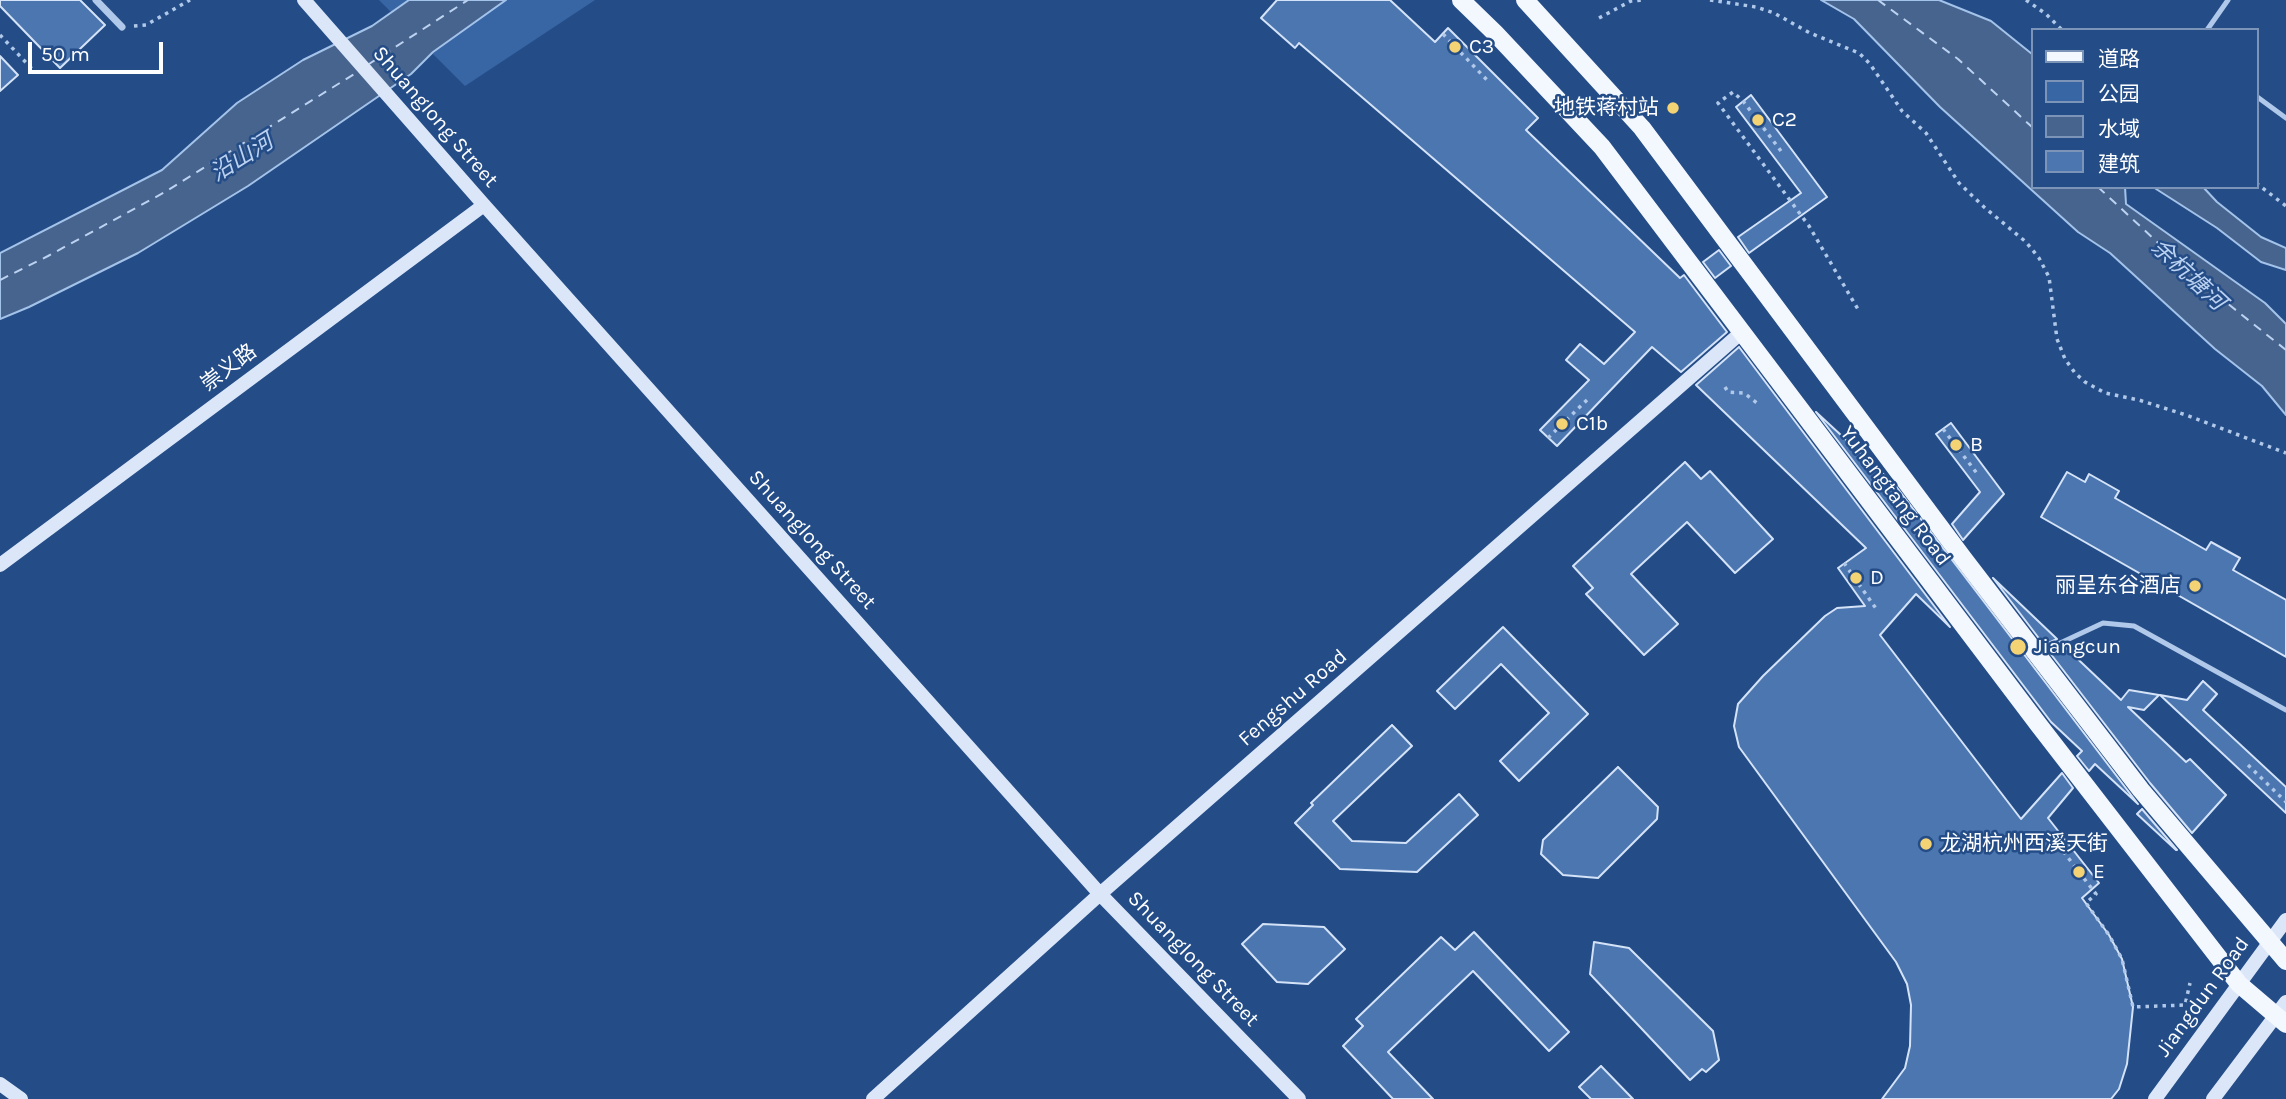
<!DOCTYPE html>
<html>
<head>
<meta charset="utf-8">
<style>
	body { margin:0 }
	#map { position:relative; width:2286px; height:1099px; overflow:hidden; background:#244d88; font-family:Karla,"Noto Sans SC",sans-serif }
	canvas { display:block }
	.legend { position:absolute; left:2031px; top:28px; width:228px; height:161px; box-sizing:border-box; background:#244d88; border:2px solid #7c94b8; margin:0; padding:9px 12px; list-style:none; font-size:21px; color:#fff }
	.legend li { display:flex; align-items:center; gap:14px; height:35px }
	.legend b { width:35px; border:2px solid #7c94b8 }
	.scale { position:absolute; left:28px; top:42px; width:135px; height:32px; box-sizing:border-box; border:4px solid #fff; border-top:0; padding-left:9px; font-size:21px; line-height:24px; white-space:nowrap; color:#fff; -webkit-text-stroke:5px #244d88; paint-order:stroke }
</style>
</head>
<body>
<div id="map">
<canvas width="2286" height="1099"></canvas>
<ul class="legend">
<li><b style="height:9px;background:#f3f7fe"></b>道路</li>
<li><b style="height:19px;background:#3866a5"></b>公园</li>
<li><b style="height:19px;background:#47648e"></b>水域</li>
<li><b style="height:19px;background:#4c76b0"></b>建筑</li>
</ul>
<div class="scale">50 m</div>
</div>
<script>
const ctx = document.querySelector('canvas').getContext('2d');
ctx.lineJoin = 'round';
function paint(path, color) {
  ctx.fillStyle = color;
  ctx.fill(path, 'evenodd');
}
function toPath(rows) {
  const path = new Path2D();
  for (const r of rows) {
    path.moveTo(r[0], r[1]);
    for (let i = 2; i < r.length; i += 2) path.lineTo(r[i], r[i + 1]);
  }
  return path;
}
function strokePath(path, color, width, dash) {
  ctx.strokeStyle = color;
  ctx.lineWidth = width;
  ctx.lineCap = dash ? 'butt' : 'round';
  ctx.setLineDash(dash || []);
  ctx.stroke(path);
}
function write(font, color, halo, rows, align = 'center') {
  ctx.font = font + ' Karla,"Noto Sans SC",sans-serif';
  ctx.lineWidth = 5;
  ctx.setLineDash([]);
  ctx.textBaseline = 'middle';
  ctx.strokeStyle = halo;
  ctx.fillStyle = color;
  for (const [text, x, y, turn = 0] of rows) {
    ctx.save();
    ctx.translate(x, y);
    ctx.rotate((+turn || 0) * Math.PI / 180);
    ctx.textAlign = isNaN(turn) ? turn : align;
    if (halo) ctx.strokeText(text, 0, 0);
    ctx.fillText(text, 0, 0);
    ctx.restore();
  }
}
paint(toPath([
	[379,0,595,0,465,86]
]), '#3866a5');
const water = toPath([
	[409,0,506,0,433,52,411,74,248,186,138,253,29,307,0,319,0,253,162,170,237,103,303,60,372,26,409,0],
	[1821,0,1939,0,1991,21,2032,54,2032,187,2125,187,2126,204,2265,303,2286,324,2286,415,2262,386,2215,349,2110,253,2078,232,1940,107,1854,19,1821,0],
	[2153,187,2203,187,2217,202,2261,237,2286,248,2286,270,2261,262,2217,228,2153,187]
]);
paint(water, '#47648e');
strokePath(water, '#a4c3ea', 2);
strokePath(toPath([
	[1878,0,1958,59,2032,127],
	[369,64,468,0],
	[2098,187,2198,280,2286,350],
	[0,280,48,256,165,192,359,71]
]), '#bcd2f1', 2, [9, 7]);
const building = toPath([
	[0,0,80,0,105,25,60,68,0,6,0,0],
	[1277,0,1390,0,1435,42,1448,28,1538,118,1526,130,1680,278,1684,275,1727,332,1681,372,1652,347,1557,446,1540,430,1589,380,1566,360,1580,344,1604,364,1635,332,1299,43,1295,48,1261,18,1277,0],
	[0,56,18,75,0,91,0,56],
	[1751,95,1827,197,1749,253,1738,237,1801,193,1736,107,1751,95],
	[1719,250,1731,266,1715,278,1703,262,1719,250],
	[1739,347,1950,627,1916,594,1880,635,2021,819,2062,773,2073,788,2048,818,2099,883,2082,898,2109,935,2122,959,2133,1007,2127,1064,2119,1089,2111,1099,1882,1099,1905,1068,1910,1046,1911,1005,1907,984,1896,962,1739,747,1734,726,1738,704,1763,676,1825,616,1837,608,1865,606,1838,568,1866,548,1696,385,1739,347],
	[1816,412,1895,485,2138,804,2095,764,2089,771,2077,756,2082,751,2051,722,1816,412],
	[1951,423,2004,494,1963,540,1952,524,1980,492,1936,434,1951,423],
	[1685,462,1701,479,1710,471,1773,539,1735,573,1687,522,1631,574,1678,624,1644,655,1586,594,1593,588,1573,566,1685,462],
	[2067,472,2085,482,2089,474,2119,491,2115,498,2206,550,2211,542,2240,558,2233,570,2286,600,2286,657,2041,517,2067,472],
	[1993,578,2057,639,2044,645,1993,578],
	[1503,627,1588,714,1519,781,1500,761,1549,713,1501,664,1455,709,1437,691,1503,627],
	[2065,647,2121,700,2129,690,2159,695,2144,710,2128,707,2186,762,2190,759,2226,795,2192,833,2150,783,2050,653,2065,647],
	[2203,681,2217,694,2203,710,2286,787,2286,813,2160,695,2187,700,2203,681],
	[1392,725,1412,746,1333,821,1352,841,1406,843,1459,794,1478,815,1417,872,1340,869,1295,823,1313,805,1311,803,1392,725],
	[1618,767,1658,807,1657,819,1598,878,1563,875,1541,854,1543,840,1618,767],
	[2142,809,2177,850,2176,850,2137,814,2142,809],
	[1263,924,1324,927,1345,949,1308,984,1277,982,1242,944,1263,924],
	[1474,932,1569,1032,1549,1051,1473,971,1388,1052,1433,1099,1393,1099,1343,1046,1363,1026,1356,1019,1441,937,1455,950,1474,932],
	[1594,942,1629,948,1713,1031,1719,1060,1706,1072,1702,1069,1690,1080,1590,974,1594,942],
	[1601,1066,1633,1099,1591,1099,1579,1087,1601,1066]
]);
paint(building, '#4c76b0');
strokePath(building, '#d4e3f7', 2);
strokePath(toPath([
	[1710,0,1756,7,1774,13,1810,33,1859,53,1870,64,1902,111,1926,133,1959,183,1984,207,2026,242,2039,258,2049,277,2057,339,2065,359,2075,373,2085,382,2105,393,2139,400,2186,415,2286,453],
	[2026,0,2046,14,2062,30],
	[1599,18,1631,1,1643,0],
	[134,26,146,25,190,0],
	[1443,34,1487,80],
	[0,35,34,71],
	[1781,151,1743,101,1733,92,1718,103,1809,226,1859,311],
	[2256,183,2286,206],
	[1725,387,1728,392,1744,393,1757,403,1760,401],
	[1943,429,1979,476],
	[1548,438,1590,397],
	[1844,563,1877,610],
	[2248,765,2286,802],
	[2053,838,2096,894,2086,903,2109,935,2122,959,2133,1007,2185,1005,2190,983]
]), '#b0c8e9', 3.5, [3.5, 5]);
strokePath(toPath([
	[2207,30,2228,0],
	[2256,96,2286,118],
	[2041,652,2103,623,2134,626,2286,710]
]), '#b0c8e9', 5);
strokePath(toPath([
	[96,0,122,27]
]), '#b0c8e9', 7);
strokePath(toPath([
	[304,0,484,205,1100,894,1299,1099],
	[0,565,484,205],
	[0,1084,21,1099],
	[873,1099,1100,894,1743,331],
	[2155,1099,2286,920],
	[2213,1099,2286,1002]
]), '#dbe6f8', 14);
strokePath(toPath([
	[1461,0,1495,33,1602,147,2038,724,2239,984,2286,1024],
	[1525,0,1642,128,1963,558,2141,790,2286,961]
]), '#f3f7fe', 18);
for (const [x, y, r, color] of [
	[1455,47,7,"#f4d374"],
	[1673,108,7,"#f4d374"],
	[1758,120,7,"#f4d374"],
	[1562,424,7,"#f4d374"],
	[1956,445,7,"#f4d374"],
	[1856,578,7,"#f4d374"],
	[2195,586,7,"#f4d374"],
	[2018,647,9,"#f4d374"],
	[1926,844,7,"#f4d374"],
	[2079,872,7,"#f4d374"]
]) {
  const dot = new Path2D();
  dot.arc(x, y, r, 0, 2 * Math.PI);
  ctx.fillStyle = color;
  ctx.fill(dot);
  strokePath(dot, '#244d88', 2.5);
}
write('21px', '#fff', '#244d88', [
	["C3",1469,47],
	["地铁蒋村站",1659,108,"right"],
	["C2",1772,120],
	["C1b",1576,424],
	["B",1970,445],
	["D",1870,578],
	["丽呈东谷酒店",2181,586,"right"],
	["Jiangcun",2034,647],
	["龙湖杭州西溪天街",1940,844],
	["E",2093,872]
], 'left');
write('21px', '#fff', '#244d88', [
	["Shuanglong Street",435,117,49],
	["崇义路",229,368,-37],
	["Yuhangtang Road",1895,496,53],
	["Shuanglong Street",812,540,48],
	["Fengshu Road",1293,698,-41],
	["Shuanglong Street",1193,959,46],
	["Jiangdun Road",2203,997,-54]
]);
write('italic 23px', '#bcd2f1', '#244d88', [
	["沿山河",242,158,-32],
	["余杭塘河",2188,275,43]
]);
</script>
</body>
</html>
